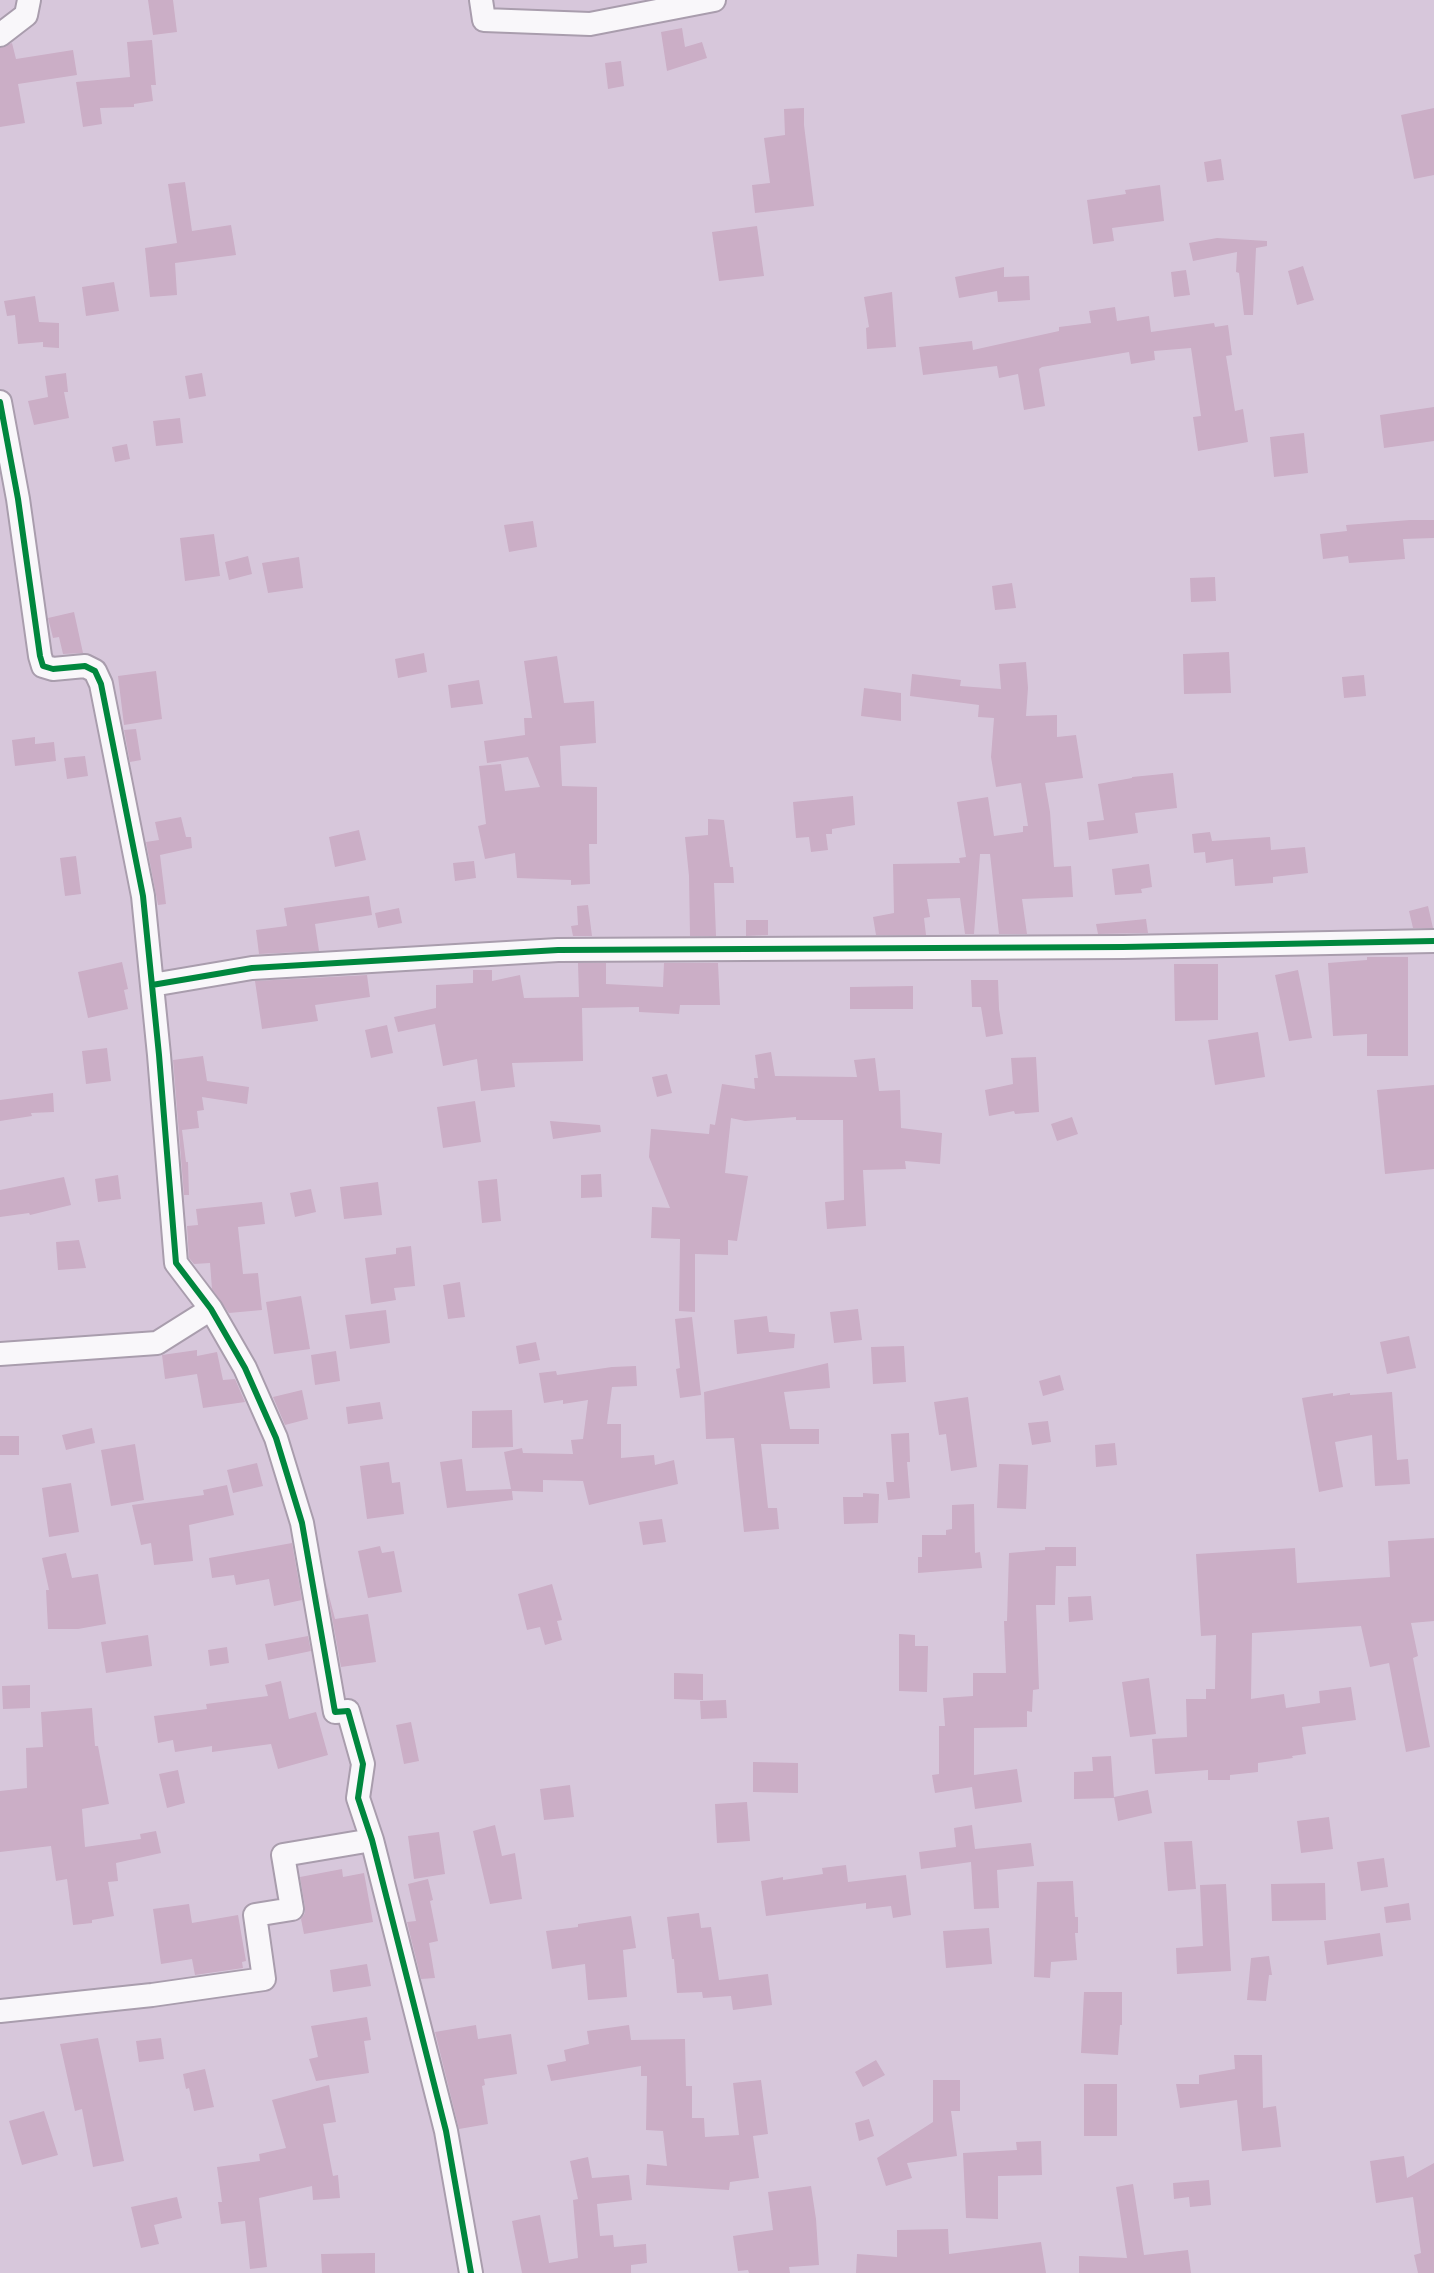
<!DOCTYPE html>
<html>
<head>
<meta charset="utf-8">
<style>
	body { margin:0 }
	canvas { display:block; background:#d7c7db }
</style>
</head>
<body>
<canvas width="1434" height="2273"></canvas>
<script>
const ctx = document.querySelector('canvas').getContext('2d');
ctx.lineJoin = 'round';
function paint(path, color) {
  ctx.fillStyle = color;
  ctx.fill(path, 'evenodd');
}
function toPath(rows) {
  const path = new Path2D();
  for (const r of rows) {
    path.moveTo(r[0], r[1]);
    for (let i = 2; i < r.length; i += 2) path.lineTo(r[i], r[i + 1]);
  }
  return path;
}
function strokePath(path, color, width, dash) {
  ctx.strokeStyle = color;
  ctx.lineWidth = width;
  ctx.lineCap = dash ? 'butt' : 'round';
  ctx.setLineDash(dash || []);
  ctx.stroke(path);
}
paint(toPath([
	[148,0,173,0,177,32,153,35],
	[682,28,685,47,702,42,707,58,667,71,661,32],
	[152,40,156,85,151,85,153,101,134,104,134,107,100,108,102,124,83,127,76,82,130,77,127,42],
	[12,43,16,59,73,50,77,75,18,84,25,123,0,127,0,48],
	[621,61,624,86,608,89,605,63],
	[804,108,804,125,814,206,755,213,752,185,770,183,764,138,785,135,784,109],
	[1434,108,1434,175,1414,179,1401,115],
	[1221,159,1224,180,1207,182,1204,162],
	[185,182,192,231,231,225,236,255,175,263,177,295,150,297,145,248,177,243,168,184],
	[1160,185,1164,221,1112,228,1114,241,1093,244,1087,200,1126,194,1125,190],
	[757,226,764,276,719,281,712,232],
	[1217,238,1267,241,1267,246,1256,248,1253,315,1244,315,1239,273,1236,272,1237,252,1193,261,1189,243],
	[1303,266,1314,300,1297,305,1288,271],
	[1004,267,1004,277,1029,276,1030,300,998,302,997,291,959,298,955,277],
	[1186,270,1190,295,1174,297,1171,272],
	[114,282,119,311,86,316,82,287],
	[892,292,896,347,867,349,866,328,869,327,864,297],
	[35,296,39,322,59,323,59,348,43,347,43,342,18,344,15,315,7,316,4,301],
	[1115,307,1117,321,1149,316,1151,332,1214,323,1215,327,1228,325,1232,355,1226,356,1235,411,1243,409,1248,442,1198,451,1193,417,1201,416,1191,348,1154,351,1155,360,1131,364,1129,352,1042,367,1039,369,1045,406,1024,410,1018,374,999,378,997,366,923,375,919,347,972,341,973,350,1059,331,1059,327,1091,323,1089,311],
	[66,373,68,392,64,392,69,418,34,425,28,401,48,397,45,376],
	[202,373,206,396,189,399,185,376],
	[1434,407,1434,441,1384,448,1380,415],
	[180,418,183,443,156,446,153,421],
	[1304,433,1308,473,1274,477,1270,437],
	[127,444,130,459,115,462,112,447],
	[1410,520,1434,520,1434,538,1403,539,1405,559,1349,563,1348,556,1323,559,1320,534,1347,531,1346,525],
	[533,521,537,547,509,552,504,525],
	[214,534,220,576,185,581,180,538],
	[248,556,252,574,229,580,225,562],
	[299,557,303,588,268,593,262,563],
	[1215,577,1216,601,1191,602,1190,578],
	[1012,583,1016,608,995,610,992,586],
	[74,612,83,653,63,654,59,637,53,638,48,618],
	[1229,652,1231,693,1184,694,1183,654],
	[424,653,427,672,398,678,395,659],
	[557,656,564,703,594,701,596,743,560,746,562,786,597,787,597,844,589,844,590,884,571,885,571,880,517,878,515,853,485,859,478,826,486,824,479,766,501,764,505,791,540,787,528,757,487,763,484,741,525,735,524,718,532,718,524,661],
	[1026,662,1028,688,1026,716,1057,715,1057,737,1076,735,1083,778,1045,783,1050,812,1054,867,1071,866,1073,897,1022,899,1027,934,999,934,990,854,980,854,974,934,965,934,960,898,927,899,930,917,924,918,926,935,876,935,873,917,894,913,893,864,960,863,959,858,966,857,957,802,988,797,994,836,1023,832,1023,826,1028,826,1021,783,996,787,991,757,994,718,978,717,979,705,910,696,912,674,961,680,960,686,1001,689,999,664],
	[156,671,162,719,124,725,118,676],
	[1364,675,1366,696,1344,698,1342,677],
	[479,680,483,704,451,708,448,685],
	[864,688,901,693,901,721,861,716],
	[136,729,141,760,130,762,124,730],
	[35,737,35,744,54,742,56,761,15,766,12,740],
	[85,756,88,776,67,779,64,758],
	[1173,773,1177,808,1135,813,1138,833,1089,840,1087,822,1104,820,1098,784,1132,778,1132,777],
	[853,796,855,825,832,829,832,834,826,834,828,850,811,852,809,837,796,838,793,802],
	[181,817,186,837,191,837,192,848,160,855,166,904,158,905,146,842,159,840,155,822],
	[708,819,724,820,730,867,733,867,734,883,714,883,716,936,690,936,689,876,685,837,708,835],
	[359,830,366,860,335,867,329,837],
	[1210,832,1212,841,1270,837,1271,850,1305,847,1308,873,1273,877,1273,883,1235,886,1233,859,1206,863,1205,852,1194,853,1192,834],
	[76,856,81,894,65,896,60,858],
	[474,861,476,878,455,881,453,863],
	[1149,864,1152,887,1141,889,1142,893,1115,895,1112,869],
	[369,896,372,915,315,924,319,951,259,954,256,930,287,926,284,908],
	[588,905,592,936,573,936,571,926,578,925,577,906],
	[1428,906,1433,928,1413,928,1409,911],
	[399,908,402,923,378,928,375,913],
	[1146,919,1148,933,1098,934,1096,924],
	[746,920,768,920,768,935,746,936],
	[1367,957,1408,957,1408,1056,1367,1056,1367,1034,1333,1036,1328,963,1367,960],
	[122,962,128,989,124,990,128,1009,88,1018,78,972],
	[578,963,606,963,606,984,663,987,664,963,718,963,720,1005,680,1005,679,1014,639,1012,639,1007,582,1008,583,1061,512,1063,515,1087,481,1091,477,1059,443,1066,435,1024,398,1032,394,1017,436,1008,436,985,473,983,473,970,492,970,492,981,520,975,524,998,579,997],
	[1174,964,1218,964,1218,1020,1175,1021],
	[1298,970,1312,1038,1289,1041,1275,975],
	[367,975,370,997,315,1005,318,1021,262,1029,255,981],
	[971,980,998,980,999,1009,1003,1034,986,1037,981,1007,972,1007],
	[913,986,913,1009,850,1009,850,987],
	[387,1025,393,1053,371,1058,365,1030],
	[1258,1032,1265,1077,1215,1085,1208,1040],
	[107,1048,111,1081,86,1084,82,1051],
	[771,1052,775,1076,857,1077,854,1060,875,1058,879,1091,900,1090,901,1128,942,1133,940,1164,905,1161,906,1169,863,1170,866,1226,827,1229,825,1202,844,1200,843,1120,796,1120,796,1117,745,1121,731,1118,725,1173,748,1176,737,1241,728,1240,728,1255,695,1254,695,1312,679,1311,680,1239,651,1238,652,1207,670,1208,649,1157,651,1129,709,1134,710,1124,715,1125,722,1084,755,1089,754,1078,758,1078,755,1055],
	[203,1056,207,1081,249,1087,247,1104,202,1097,204,1110,197,1111,199,1128,182,1130,186,1162,188,1162,189,1195,184,1195,173,1060],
	[1036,1057,1039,1112,1015,1114,1014,1111,989,1116,985,1090,1013,1084,1011,1058],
	[667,1074,672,1093,657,1097,652,1077],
	[1434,1085,1434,1169,1385,1174,1377,1090],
	[53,1093,54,1112,31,1113,32,1116,0,1121,0,1100],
	[475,1101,481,1142,443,1148,437,1107],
	[1072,1117,1078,1134,1057,1141,1051,1124],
	[550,1121,600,1125,601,1132,553,1139],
	[601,1174,602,1197,581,1198,581,1175],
	[118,1175,121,1199,98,1202,95,1179],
	[64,1177,71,1205,30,1215,29,1213,0,1217,0,1190],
	[497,1179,501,1221,482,1223,478,1181],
	[378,1182,382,1215,344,1219,340,1187],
	[311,1189,316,1212,295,1217,290,1193],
	[262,1202,265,1224,238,1227,243,1274,258,1273,262,1310,229,1313,212,1289,210,1263,194,1264,189,1258,187,1226,198,1225,196,1209],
	[79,1240,86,1268,58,1270,56,1242],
	[411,1246,415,1286,394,1288,396,1300,371,1304,365,1258,396,1254,396,1248],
	[460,1282,465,1317,448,1319,443,1285],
	[301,1296,310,1349,274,1354,266,1302],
	[858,1309,862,1340,834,1343,830,1312],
	[386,1310,390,1343,350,1349,345,1315],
	[767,1316,769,1332,795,1334,794,1348,737,1354,734,1320],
	[692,1317,701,1395,680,1398,676,1369,680,1368,675,1319],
	[1409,1336,1416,1368,1387,1374,1380,1342],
	[536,1342,540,1360,519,1364,516,1346],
	[904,1346,906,1382,873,1384,871,1347],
	[197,1350,197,1356,217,1352,223,1380,235,1379,245,1402,203,1408,197,1374,165,1379,162,1355],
	[336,1351,340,1381,315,1385,311,1355],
	[828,1363,830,1388,784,1392,790,1429,819,1429,819,1444,761,1444,768,1508,777,1508,779,1529,744,1532,734,1438,706,1439,704,1392],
	[636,1366,637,1386,612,1387,607,1424,621,1424,621,1458,654,1455,655,1465,674,1460,678,1484,589,1505,583,1481,543,1480,543,1492,512,1491,513,1500,447,1508,440,1462,462,1459,466,1491,511,1489,504,1452,522,1448,523,1453,573,1454,571,1440,583,1439,588,1400,563,1404,563,1400,544,1403,539,1373,556,1371,557,1375,612,1367],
	[1060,1375,1064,1390,1043,1396,1039,1381],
	[302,1390,308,1419,285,1425,273,1397],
	[1392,1392,1397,1460,1408,1459,1410,1484,1375,1486,1372,1435,1335,1442,1343,1487,1319,1492,1302,1398,1333,1393,1333,1396,1350,1393,1350,1395],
	[968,1397,977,1467,951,1471,946,1434,939,1435,934,1402],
	[380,1402,383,1419,348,1424,346,1407],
	[512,1410,513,1447,472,1448,472,1411],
	[1048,1421,1051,1442,1032,1445,1028,1423],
	[92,1428,95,1443,66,1450,62,1435],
	[909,1433,910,1462,907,1462,910,1498,888,1500,886,1482,894,1482,891,1434],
	[0,1436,19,1436,19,1455,0,1455],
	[1115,1443,1117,1465,1096,1467,1095,1445],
	[135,1444,144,1500,111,1506,101,1450],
	[389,1462,392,1483,400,1482,404,1514,367,1519,360,1466],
	[257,1463,263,1486,233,1493,227,1470],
	[999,1464,1028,1465,1026,1509,997,1508],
	[71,1483,79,1532,49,1537,42,1488],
	[227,1485,234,1515,189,1525,193,1561,154,1565,151,1543,141,1545,132,1505,204,1495,203,1490],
	[863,1493,879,1494,878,1523,844,1524,843,1497,863,1497],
	[974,1504,975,1553,980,1552,982,1568,918,1573,918,1557,922,1557,922,1535,946,1535,946,1530,952,1529,952,1505],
	[662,1519,666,1542,643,1545,639,1522],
	[1434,1538,1434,1621,1411,1623,1418,1656,1413,1658,1430,1747,1406,1752,1389,1663,1370,1667,1361,1626,1252,1633,1251,1699,1284,1694,1286,1708,1320,1703,1319,1691,1351,1687,1356,1720,1302,1727,1306,1754,1292,1756,1293,1758,1258,1763,1258,1772,1230,1775,1230,1780,1208,1780,1208,1770,1155,1774,1152,1739,1187,1737,1186,1699,1206,1699,1206,1689,1215,1689,1216,1635,1201,1636,1196,1554,1295,1548,1297,1583,1390,1577,1388,1541],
	[292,1543,302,1600,274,1606,269,1579,236,1585,234,1575,212,1578,209,1558],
	[380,1546,382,1553,394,1551,402,1592,368,1598,358,1551],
	[1045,1547,1076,1547,1076,1566,1056,1566,1055,1605,1036,1605,1039,1689,1033,1690,1032,1712,1027,1711,1027,1727,974,1728,974,1775,1017,1769,1022,1802,975,1809,972,1787,935,1793,932,1775,939,1774,939,1726,945,1726,943,1698,973,1696,973,1673,1006,1673,1004,1621,1007,1621,1009,1553,1045,1550],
	[66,1553,72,1578,98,1574,106,1624,78,1629,48,1629,46,1590,49,1590,42,1558],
	[326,1584,335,1619,368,1614,376,1662,341,1667],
	[552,1584,562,1620,557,1621,562,1640,545,1645,540,1627,527,1630,518,1594],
	[1091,1596,1093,1620,1069,1622,1068,1597],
	[899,1634,915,1635,915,1646,928,1646,927,1692,899,1691],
	[148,1635,152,1666,106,1673,101,1642],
	[308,1636,311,1651,268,1660,265,1644],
	[227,1647,229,1663,210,1666,208,1650],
	[674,1673,703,1674,703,1700,674,1699],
	[1149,1678,1156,1734,1130,1737,1122,1682],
	[281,1681,289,1719,316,1712,328,1755,278,1769,271,1744,212,1752,212,1746,175,1752,173,1740,158,1743,154,1716,207,1709,206,1704,268,1696,265,1685],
	[30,1685,30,1708,3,1709,2,1686],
	[726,1700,727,1718,701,1719,700,1701],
	[92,1708,95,1746,98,1746,109,1804,82,1809,85,1847,141,1839,140,1834,156,1831,161,1853,116,1863,118,1881,108,1882,114,1916,92,1920,92,1923,73,1925,67,1879,56,1881,51,1846,0,1852,0,1791,27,1788,26,1748,43,1747,41,1712],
	[411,1722,419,1761,404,1764,396,1725],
	[1111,1756,1114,1798,1074,1799,1074,1772,1093,1771,1092,1757],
	[753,1762,798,1763,798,1793,753,1792],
	[178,1770,185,1803,167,1808,159,1774],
	[570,1785,574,1817,544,1820,540,1789],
	[1148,1790,1152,1813,1118,1821,1114,1797],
	[747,1802,750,1841,717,1843,715,1804],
	[1329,1817,1333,1849,1301,1853,1297,1821],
	[495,1825,502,1856,515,1853,522,1899,490,1904,473,1831],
	[972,1825,975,1849,1031,1843,1034,1866,997,1870,999,1908,974,1909,971,1862,921,1869,919,1852,956,1847,954,1828],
	[439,1832,445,1874,414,1879,408,1836],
	[1192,1841,1196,1889,1168,1891,1164,1842],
	[1384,1858,1388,1887,1361,1891,1357,1862],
	[846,1865,848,1882,906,1875,911,1915,893,1918,891,1906,866,1909,866,1903,766,1916,761,1881,783,1877,783,1880,823,1874,822,1868],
	[342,1869,343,1877,364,1873,373,1922,304,1934,301,1919,305,1913,305,1907,300,1877],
	[428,1879,433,1900,430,1901,438,1941,429,1943,435,1978,421,1979,407,1922,416,1921,408,1884],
	[1073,1881,1075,1917,1078,1917,1078,1933,1075,1933,1077,1960,1051,1962,1050,1978,1034,1977,1037,1882],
	[1325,1883,1326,1920,1272,1921,1271,1884],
	[1226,1884,1231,1971,1177,1974,1176,1948,1203,1946,1200,1885],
	[1409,1903,1411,1920,1386,1923,1384,1907],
	[189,1904,192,1923,238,1915,246,1961,242,1962,243,1968,195,1975,192,1959,161,1964,153,1909],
	[699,1913,701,1928,711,1927,719,1980,768,1974,772,2005,733,2010,731,1996,703,1998,702,1992,677,1993,674,1959,672,1959,667,1917],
	[631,1916,636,1948,623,1950,627,1997,588,2000,585,1964,552,1969,546,1931,578,1927,578,1924],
	[989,1928,992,1964,946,1968,943,1931],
	[1380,1933,1383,1956,1327,1965,1324,1941],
	[1269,1956,1272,1975,1269,1975,1266,2001,1247,2000,1251,1958],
	[367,1964,371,1986,333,1992,330,1970],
	[1084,1992,1122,1992,1122,2025,1120,2025,1118,2055,1081,2053],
	[367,2017,371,2040,364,2041,369,2073,316,2081,309,2059,318,2057,311,2026],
	[476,2025,478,2039,511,2034,517,2074,484,2079,485,2085,482,2086,488,2124,459,2129,435,2032],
	[629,2025,631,2040,685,2039,686,2086,692,2086,692,2118,704,2118,705,2137,739,2135,733,2083,761,2080,768,2134,753,2136,759,2178,730,2182,729,2190,646,2185,647,2164,667,2166,663,2131,646,2130,647,2076,641,2076,641,2066,551,2081,547,2065,566,2061,564,2050,589,2044,587,2031],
	[98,2038,124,2161,93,2167,82,2109,75,2111,60,2044],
	[161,2038,164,2059,139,2062,136,2041],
	[1234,2055,1262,2055,1263,2108,1276,2106,1281,2147,1242,2151,1237,2100,1180,2108,1176,2084,1199,2084,1199,2075,1235,2069],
	[876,2060,885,2075,863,2087,855,2072],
	[205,2069,214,2107,194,2111,189,2088,186,2089,183,2074],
	[933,2080,960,2080,960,2111,951,2111,957,2156,907,2163,912,2178,886,2186,877,2158,933,2122],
	[1084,2084,1117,2084,1117,2136,1084,2136],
	[329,2085,336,2122,323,2124,333,2176,338,2175,340,2198,313,2200,312,2186,259,2198,267,2267,250,2269,245,2221,221,2224,218,2202,222,2202,217,2167,260,2161,259,2154,286,2148,272,2100],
	[44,2111,58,2155,22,2165,9,2121],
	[869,2119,874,2136,859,2141,855,2123],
	[1041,2141,1042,2175,998,2176,998,2219,966,2218,963,2153,1017,2150,1016,2142],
	[1404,2156,1407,2178,1434,2163,1434,2273,1418,2273,1414,2255,1421,2253,1413,2197,1376,2203,1370,2161],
	[588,2157,592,2178,629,2175,632,2200,597,2204,600,2236,613,2235,614,2247,646,2244,647,2263,631,2265,631,2273,522,2273,512,2221,540,2215,549,2263,578,2258,573,2200,578,2199,570,2161],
	[1209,2180,1211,2205,1190,2207,1189,2197,1174,2199,1173,2183],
	[1133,2184,1144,2255,1188,2250,1191,2273,1079,2273,1079,2256,1127,2258,1116,2187],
	[811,2186,816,2219,819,2265,789,2267,790,2273,749,2273,748,2270,738,2271,733,2236,773,2230,768,2192],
	[177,2197,182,2218,154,2225,159,2244,141,2248,131,2207],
	[948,2229,949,2254,1041,2242,1046,2273,856,2273,857,2254,897,2257,897,2230],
	[375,2253,375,2273,322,2273,321,2254]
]), '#cbaec6');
const minor = toPath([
	[481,0,484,20,590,24,714,0],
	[0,35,26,15,29,0],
	[0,402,18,499,40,656,43,666,53,669,85,666,95,671,101,684,143,896,159,1055,176,1263,211,1309,245,1368,276,1438,302,1523,335,1712,348,1711,363,1764,358,1798,372,1840,446,2131,471,2273],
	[152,985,252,968,558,950,1123,947,1434,941],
	[0,1354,157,1343,211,1309],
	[0,2011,152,1995,264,1979,255,1915,292,1909,283,1855,372,1840]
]);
strokePath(minor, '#a99dad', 26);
strokePath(minor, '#f9f7fa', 22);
strokePath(toPath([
	[0,402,18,499,40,656,43,666,53,669,85,666,95,671,101,684,143,896,159,1055,176,1263,211,1309,245,1368,276,1438,302,1523,335,1712,348,1711,363,1764,358,1798,372,1840,446,2131,471,2273],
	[152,985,252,968,558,950,1123,947,1434,941]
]), '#00873e', 6);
</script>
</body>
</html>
